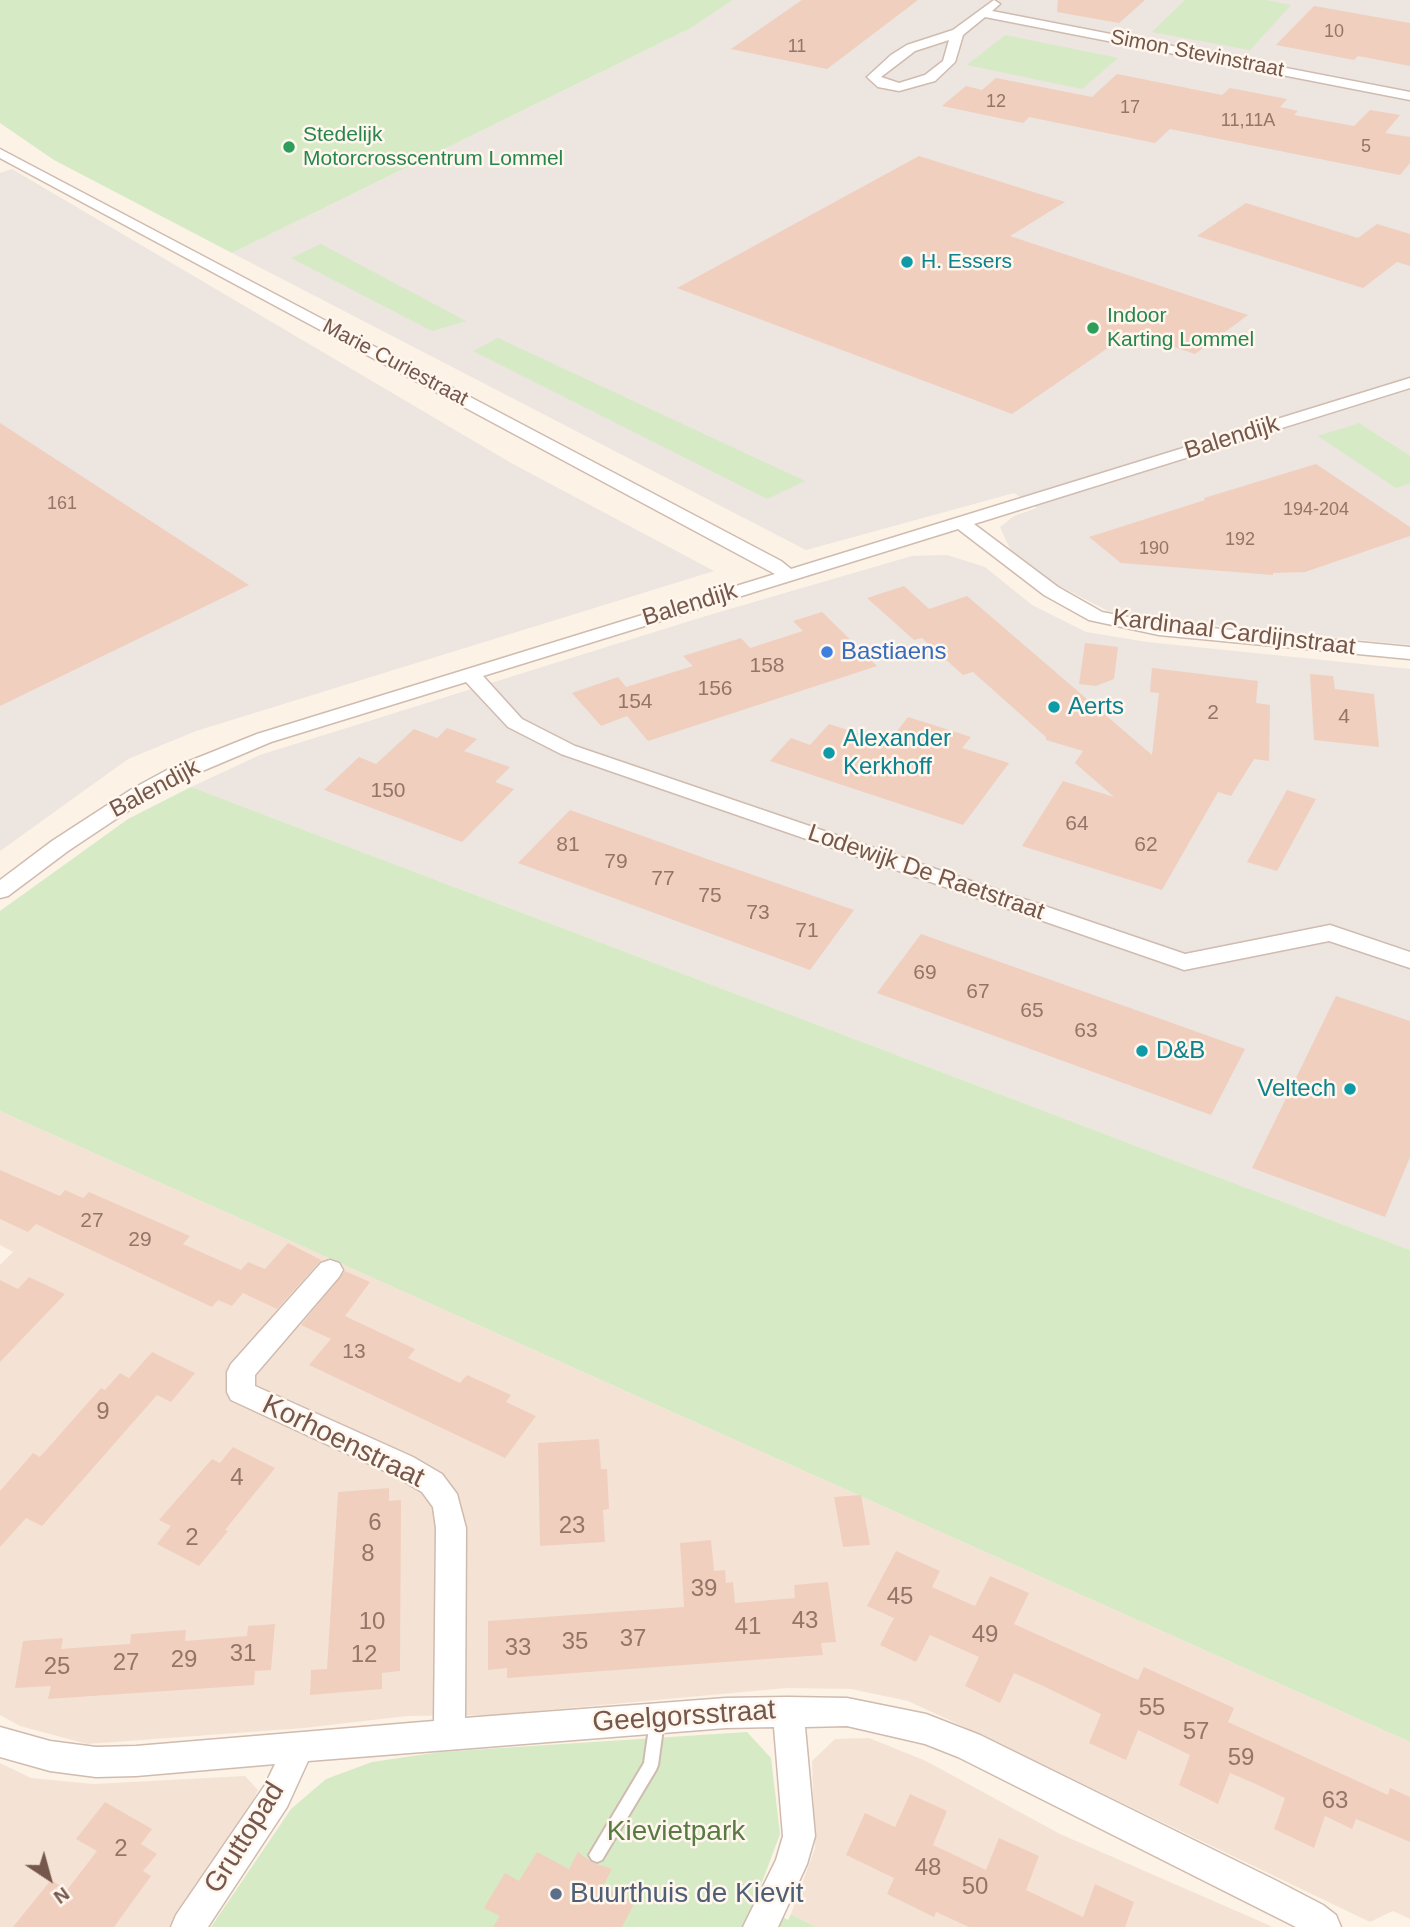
<!DOCTYPE html>
<html>
<head>
<meta charset="utf-8">
<style>
	body { margin:0 }
	#map { position:relative; width:1410px; height:1927px; overflow:hidden; background:#fcf2e6; font-family:Helvetica,sans-serif }
	canvas { display:block }
	.north { position:absolute; left:14px; top:1843px; width:70px; height:70px; -webkit-text-stroke:5px #fff6ed; paint-order:stroke; rotate:144deg; font-size:19px; font-weight:700; line-height:28px; text-align:center; color:#75574b }
	.north::after { content:''; display:block; margin:auto; width:24px; height:32px; background:#75574b; clip-path:polygon(50% 0,100% 100%,50% 72%,0 100%) }
</style>
</head>
<body>
<div id="map">
<canvas width="1410" height="1927"></canvas>
<div class="north">N</div>
</div>
<script>
const ctx = document.querySelector('canvas').getContext('2d');
ctx.lineJoin = 'round';
function paint(path, color) {
  ctx.fillStyle = color;
  ctx.fill(path, 'evenodd');
}
function toPath(rows) {
  const path = new Path2D();
  for (const r of rows) {
    path.moveTo(r[0], r[1]);
    for (let i = 2; i < r.length; i += 2) path.lineTo(r[i], r[i + 1]);
  }
  return path;
}
function strokePath(path, color, width, dash) {
  ctx.strokeStyle = color;
  ctx.lineWidth = width;
  ctx.lineCap = dash ? 'butt' : 'round';
  ctx.setLineDash(dash || []);
  ctx.stroke(path);
}
function write(font, color, halo, rows, align = 'center') {
  ctx.font = font + ' Helvetica,sans-serif';
  ctx.lineWidth = 5;
  ctx.setLineDash([]);
  ctx.textBaseline = 'middle';
  ctx.strokeStyle = halo;
  ctx.fillStyle = color;
  for (const [text, x, y, turn = 0] of rows) {
    ctx.save();
    ctx.translate(x, y);
    ctx.rotate((+turn || 0) * Math.PI / 180);
    ctx.textAlign = isNaN(turn) ? turn : align;
    if (halo) ctx.strokeText(text, 0, 0);
    ctx.fillText(text, 0, 0);
    ctx.restore();
  }
}
paint(toPath([
	[0,1111,1410,1742,1410,1919,1393,1911,1370,1922,958,1724,908,1701,851,1689,787,1688,493,1715,407,1716,304,1728,87,1744,20,1726,0,1715,0,1265,13,1252,0,1245],
	[869,1738,926,1761,1060,1834,1273,1927,816,1927,791,1914,815,1848,812,1761,835,1739],
	[0,1763,31,1778,94,1784,245,1776,258,1790,235,1835,170,1927,0,1927]
]), '#f4e3d5');
paint(toPath([
	[733,0,1410,0,1410,645,1155,619,1108,611,1044,578,1011,551,1000,527,1014,516,1037,508,1014,493,806,550,232,253,691,28],
	[12,169,511,463,714,571,196,731,128,759,0,851,0,173],
	[947,555,985,567,1032,605,1086,632,1147,642,1410,669,1410,1250,191,787,260,755,706,616,912,556]
]), '#ece5e0');
paint(toPath([
	[0,0,733,0,691,28,232,253,54,160,0,123],
	[1185,0,1266,0,1291,5,1250,50,1152,32],
	[1005,35,1118,58,1082,89,967,65],
	[321,244,466,321,432,331,291,258],
	[498,338,530,353,805,481,767,499,473,351],
	[1359,423,1410,456,1410,483,1396,488,1318,436],
	[191,787,1410,1250,1410,1742,0,1111,0,911,128,819],
	[747,1732,771,1758,780,1834,755,1901,788,1920,791,1914,816,1927,211,1927,291,1809,326,1779,372,1762,440,1752]
]), '#d6eac5');
paint(toPath([
	[802,0,918,0,827,69,731,49],
	[1058,0,1145,0,1119,23,1057,12],
	[1314,6,1410,23,1410,66,1358,56,1354,60,1276,45],
	[1117,74,1222,95,1230,88,1287,99,1280,107,1298,111,1294,115,1354,126,1370,110,1400,115,1385,133,1410,137,1410,163,1400,175,1170,129,1155,143,1029,117,1023,123,942,106,966,86,982,90,996,78,1092,97],
	[919,156,1065,202,1010,236,1248,315,1195,354,1131,332,1012,414,677,288],
	[1246,203,1358,238,1377,224,1410,234,1410,266,1397,262,1363,288,1197,236],
	[0,423,249,585,0,706],
	[1316,464,1410,527,1410,536,1305,572,1273,573,1273,575,1121,563,1089,537,1205,500,1204,498],
	[904,586,929,609,967,596,1152,755,1159,693,1150,692,1152,668,1258,681,1256,703,1270,705,1269,761,1254,759,1231,796,1218,792,1162,890,1022,846,1063,781,1114,797,1075,763,1083,751,1046,740,1046,737,973,672,963,675,922,638,914,640,867,598],
	[822,612,877,666,648,741,627,716,601,726,572,693,618,677,626,687,693,666,683,656,741,638,750,648,803,631,793,621],
	[1085,643,1118,647,1114,679,1096,686,1079,684],
	[1310,674,1333,676,1335,689,1374,694,1379,747,1314,740],
	[908,717,971,737,962,748,1009,763,963,825,770,761,791,738,810,745,829,724,888,743],
	[447,728,477,739,464,751,510,767,495,782,514,789,462,842,324,790,359,757,376,764,414,729,437,738],
	[1287,790,1316,799,1277,871,1247,862],
	[570,810,710,860,854,910,810,970,518,863],
	[921,934,1133,1009,1245,1049,1211,1115,877,993],
	[1336,996,1410,1021,1410,1157,1385,1217,1252,1168],
	[0,1170,60,1196,65,1190,83,1198,89,1192,190,1236,183,1244,241,1270,248,1262,265,1269,288,1243,321,1260,277,1309,243,1293,232,1306,218,1300,212,1307,36,1224,28,1232,0,1219],
	[345,1271,370,1282,345,1316,415,1349,408,1358,460,1383,467,1375,511,1395,506,1402,536,1416,505,1458,309,1365,331,1339,301,1325],
	[29,1277,65,1294,0,1362,0,1280,18,1289],
	[152,1352,195,1373,171,1402,157,1395,42,1526,26,1518,0,1547,0,1491,33,1453,40,1457,101,1388,105,1390,120,1373,129,1378],
	[599,1439,601,1469,607,1469,609,1509,603,1510,605,1542,540,1546,538,1443],
	[233,1447,275,1468,225,1530,228,1531,199,1566,157,1544,171,1526,159,1520,212,1459,220,1463],
	[389,1488,389,1501,401,1500,400,1671,382,1673,382,1689,310,1695,311,1670,327,1669,338,1492],
	[861,1495,870,1545,843,1547,834,1497],
	[711,1540,714,1571,725,1570,726,1583,733,1582,735,1603,795,1598,794,1585,828,1582,836,1642,821,1643,823,1655,780,1658,507,1678,507,1668,488,1670,488,1621,684,1607,680,1543],
	[896,1551,940,1571,932,1587,975,1606,990,1576,1029,1593,1014,1624,1138,1680,1144,1667,1234,1708,1228,1722,1388,1795,1390,1788,1410,1797,1410,1842,1356,1819,1352,1829,1325,1816,1314,1848,1274,1829,1285,1798,1258,1785,1230,1773,1218,1804,1179,1785,1190,1755,1138,1730,1126,1760,1089,1743,1101,1714,1041,1685,1014,1673,1000,1703,965,1686,979,1657,930,1635,916,1662,880,1645,894,1618,867,1606],
	[275,1624,271,1670,255,1671,254,1685,48,1699,51,1686,15,1688,23,1641,63,1638,61,1649,100,1646,130,1644,131,1634,186,1630,185,1641,247,1636,248,1626],
	[910,1794,947,1811,933,1845,986,1870,999,1838,1039,1856,1026,1890,1083,1917,1095,1884,1134,1902,1125,1927,969,1927,936,1912,934,1917,887,1894,894,1878,846,1855,865,1813,895,1827],
	[105,1802,152,1829,141,1844,157,1854,143,1871,151,1876,114,1927,13,1927,51,1880,67,1890,97,1851,76,1839],
	[537,1852,569,1869,578,1852,591,1862,612,1869,603,1886,635,1902,622,1927,493,1927,500,1916,484,1908,505,1873,519,1881]
]), '#f1cfbe');
const service = toPath([
	[657,1714,662,1716,664,1721,658,1765,656,1770,602,1860,597,1862,592,1860,589,1855,592,1850,644,1763,650,1721,652,1716,657,1714]
]);
const minor = toPath([
	[994,0,1000,4,992,11,1410,92,1410,100,985,17,963,35,955,62,935,81,899,91,878,87,867,77,891,55,907,45,953,30,994,0],
	[949,40,943,61,925,75,899,83,881,77,915,51,949,40],
	[0,149,781,561,791,569,1410,378,1410,388,974,524,1058,587,1102,612,1159,623,1410,647,1410,659,1159,635,1089,620,1044,595,958,529,483,676,522,719,575,746,1185,954,1330,925,1410,952,1410,968,1329,941,1184,970,1176,967,561,754,508,727,466,682,271,742,181,780,146,799,68,851,8,896,0,898,0,880,52,841,132,789,167,770,257,734,775,574,0,158,0,149],
	[330,1260,339,1263,343,1270,339,1277,255,1375,255,1386,413,1457,442,1474,457,1494,466,1528,465,1718,726,1698,788,1697,847,1698,926,1714,980,1735,1275,1880,1323,1905,1336,1915,1341,1927,1296,1927,958,1757,925,1744,847,1726,805,1727,815,1836,807,1864,778,1927,743,1927,776,1860,783,1836,774,1727,726,1728,308,1761,287,1807,208,1927,171,1927,176,1915,265,1785,275,1764,136,1776,96,1777,50,1771,0,1757,0,1727,50,1741,96,1747,136,1746,434,1721,436,1528,433,1507,422,1492,393,1475,231,1400,227,1392,227,1372,231,1364,321,1263,330,1260]
]);
strokePath(service, '#d0bbaf', 4);
strokePath(minor, '#d0bbaf', 3);
paint(service, '#fff');
paint(minor, '#fff');
for (const [x, y, r, color] of [
	[289,147,7,"#2e9e5b"],
	[907,262,7,"#0f9aa8"],
	[1093,328,7,"#2e9e5b"],
	[827,652,7,"#3f7fe0"],
	[1054,707,7,"#0f9aa8"],
	[829,753,7,"#0f9aa8"],
	[1142,1051,7,"#0f9aa8"],
	[1350,1089,7,"#0f9aa8"],
	[556,1894,7,"#5c6f8a"]
]) {
  const dot = new Path2D();
  dot.arc(x, y, r, 0, 2 * Math.PI);
  ctx.fillStyle = color;
  ctx.fill(dot);
  strokePath(dot, '#fff6ed', 2.5);
}
write('18px', '#947568', null, [
	["10",1334,32],
	["11",797,47],
	["12",996,102],
	["17",1130,108],
	["11,11A",1248,121],
	["5",1366,147],
	["161",62,504],
	["194-204",1316,510],
	["192",1240,540],
	["190",1154,549]
]);
write('21px', '#75574b', '#fff6ed', [
	["Simon Stevinstraat",1197,54,11],
	["Marie Curiestraat",395,363,28]
]);
write('21px', '#27864d', '#fff6ed', [
	["Stedelijk",303,135],
	["Motorcrosscentrum Lommel",303,159],
	["Indoor",1107,316],
	["Karting Lommel",1107,340]
], 'left');
write('21px', '#0d838f', '#fff6ed', [
	["H. Essers",921,262]
], 'left');
write('21px', '#947568', null, [
	["158",767,666],
	["156",715,689],
	["154",635,702],
	["2",1213,713],
	["4",1344,717],
	["150",388,791],
	["64",1077,824],
	["81",568,845],
	["62",1146,845],
	["79",616,862],
	["77",663,879],
	["75",710,896],
	["73",758,913],
	["71",807,931],
	["69",925,973],
	["67",978,992],
	["65",1032,1011],
	["63",1086,1031],
	["27",92,1221],
	["29",140,1240],
	["13",354,1352]
]);
write('24px', '#75574b', '#fff6ed', [
	["Balendijk",1232,438,-17],
	["Balendijk",690,605,-17],
	["Kardinaal Cardijnstraat",1234,633,7],
	["Balendijk",155,789,-28],
	["Lodewijk De Raetstraat",926,873,19]
]);
write('24px', '#366cbe', '#fff6ed', [
	["Bastiaens",841,652]
], 'left');
write('24px', '#0d838f', '#fff6ed', [
	["Aerts",1068,707],
	["Alexander",843,739],
	["Kerkhoff",843,767],
	["D&B",1156,1051],
	["Veltech",1336,1089,"right"]
], 'left');
write('24px', '#947568', null, [
	["9",103,1412],
	["4",237,1478],
	["6",375,1523],
	["23",572,1526],
	["2",192,1538],
	["8",368,1554],
	["39",704,1589],
	["45",900,1597],
	["43",805,1621],
	["10",372,1622],
	["41",748,1627],
	["49",985,1635],
	["37",633,1639],
	["35",575,1642],
	["33",518,1648],
	["31",243,1654],
	["12",364,1655],
	["29",184,1660],
	["27",126,1663],
	["25",57,1667],
	["55",1152,1708],
	["57",1196,1732],
	["59",1241,1758],
	["63",1335,1801],
	["2",121,1849],
	["48",928,1868],
	["50",975,1887]
]);
write('28px', '#75574b', '#fff6ed', [
	["Korhoenstraat",343,1442,26],
	["Geelgorsstraat",684,1717,-4],
	["Gruttopad",245,1838,-58]
]);
write('28px', '#587b43', '#fff6ed', [
	["Kievietpark",676,1832]
]);
write('28px', '#4e5e75', '#fff6ed', [
	["Buurthuis de Kievit",570,1894]
], 'left');
</script>
</body>
</html>
